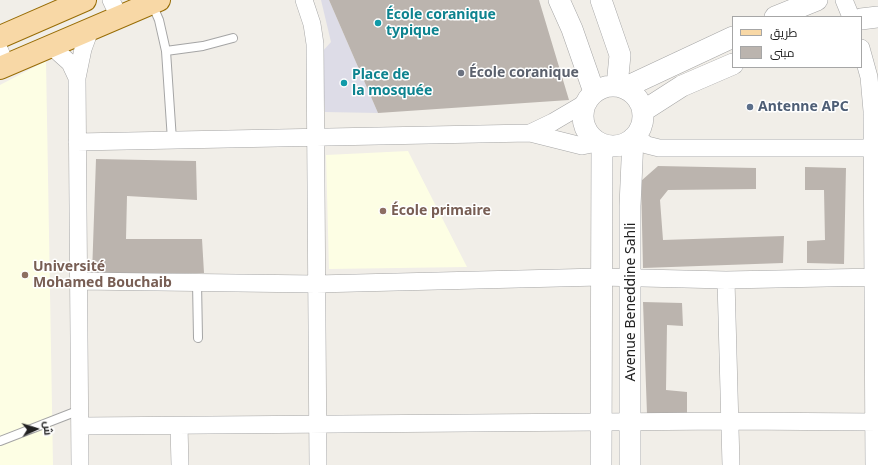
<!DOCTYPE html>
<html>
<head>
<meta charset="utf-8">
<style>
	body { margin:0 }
	#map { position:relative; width:878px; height:465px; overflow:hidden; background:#f1eee8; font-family:"Noto Sans",Cairo,sans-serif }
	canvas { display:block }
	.legend { position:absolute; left:732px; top:16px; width:130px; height:52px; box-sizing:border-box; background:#fff; border:1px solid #a6a6a6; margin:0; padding:5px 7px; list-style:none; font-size:12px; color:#212121 }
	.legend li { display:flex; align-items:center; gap:8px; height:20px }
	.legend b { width:20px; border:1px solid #a6a6a6 }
	.north { position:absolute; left:16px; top:409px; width:40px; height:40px; -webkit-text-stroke:3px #fff; paint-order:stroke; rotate:86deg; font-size:11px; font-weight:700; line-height:16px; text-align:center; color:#212121 }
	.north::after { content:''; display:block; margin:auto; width:14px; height:18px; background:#212121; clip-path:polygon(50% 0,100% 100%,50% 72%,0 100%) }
</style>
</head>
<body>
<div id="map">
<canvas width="878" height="465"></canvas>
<ul class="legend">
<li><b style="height:5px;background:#f8d8a6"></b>طريق</li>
<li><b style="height:11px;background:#bbb4ae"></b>مبنى</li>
</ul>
<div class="north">ش</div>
</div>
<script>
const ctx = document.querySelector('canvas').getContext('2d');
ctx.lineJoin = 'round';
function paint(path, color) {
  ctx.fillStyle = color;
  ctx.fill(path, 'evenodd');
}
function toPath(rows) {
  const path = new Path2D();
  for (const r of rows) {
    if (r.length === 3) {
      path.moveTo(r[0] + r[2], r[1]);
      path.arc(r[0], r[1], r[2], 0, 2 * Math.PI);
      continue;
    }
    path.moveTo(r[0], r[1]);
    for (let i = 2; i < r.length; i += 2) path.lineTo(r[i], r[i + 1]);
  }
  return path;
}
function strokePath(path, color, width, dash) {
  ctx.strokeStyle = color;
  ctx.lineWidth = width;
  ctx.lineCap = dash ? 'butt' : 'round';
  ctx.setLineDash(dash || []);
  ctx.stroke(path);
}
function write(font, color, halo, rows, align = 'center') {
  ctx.font = font + ' "Noto Sans",sans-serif';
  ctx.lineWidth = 3;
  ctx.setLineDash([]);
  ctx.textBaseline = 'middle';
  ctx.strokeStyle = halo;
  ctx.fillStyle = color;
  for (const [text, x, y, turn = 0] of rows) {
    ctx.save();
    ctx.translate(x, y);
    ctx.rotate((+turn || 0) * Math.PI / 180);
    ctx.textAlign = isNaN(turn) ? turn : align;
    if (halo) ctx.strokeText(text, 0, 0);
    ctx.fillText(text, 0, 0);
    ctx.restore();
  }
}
paint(toPath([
	[46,61,53,465,0,465,0,85],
	[408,151,467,267,329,269,326,155]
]), '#fdfee4');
paint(toPath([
	[321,0,329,0,378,113,325,112,321,53,331,42]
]), '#dddce7');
paint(toPath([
	[329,0,539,0,569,100,378,113],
	[96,159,196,161,197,200,127,196,126,239,202,239,204,273,92,274],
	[658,166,756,168,756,189,668,190,660,200,663,240,784,236,783,263,643,268,641,181],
	[805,167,846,168,844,264,807,263,807,241,825,240,824,190,805,190],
	[643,302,682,303,683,326,667,325,666,390,687,392,687,415,647,414]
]), '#bbb4ae');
const service = toPath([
	[152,4,159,20,166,51,172,140],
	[166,51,203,46,233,38],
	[197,282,198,338],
	[0,441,80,410]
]);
const minor = toPath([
	[111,0,119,17],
	[304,0,312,24,315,44,318,465],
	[844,0,851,17],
	[51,46,70,63,77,78],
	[861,48,869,77,872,111,874,465],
	[0,51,6,66],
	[530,133,553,122,587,102],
	[635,136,647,145,659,148,878,148],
	[77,142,530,133,582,146,592,144,596,141],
	[726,280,731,465],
	[78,281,316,284,600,277,726,280,878,277],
	[80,426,730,421,878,422],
	[179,426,180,465],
	[80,465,77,78,83,49,90,30]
]);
const tertiary = toPath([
	[559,0,572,29,594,92],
	[601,0,620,55,617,86],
	[775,17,817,0],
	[861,19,878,17],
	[613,116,30],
	[624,88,733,37],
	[643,111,682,86,733,64],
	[601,465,602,144],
	[630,465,630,206,633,138]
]);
const primary = toPath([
	[0,37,85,0],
	[0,68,159,0]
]);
strokePath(service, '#a5a5a5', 10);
strokePath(minor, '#a5a5a5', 18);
strokePath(tertiary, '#a5a5a5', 22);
strokePath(primary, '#986d06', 24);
strokePath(service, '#fff', 8);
strokePath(minor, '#fff', 17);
strokePath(tertiary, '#fff', 21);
strokePath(primary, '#f8d8a6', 22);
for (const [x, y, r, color] of [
	[378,23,4,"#0f9aa8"],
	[461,73,4,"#6b7280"],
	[344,83,4,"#0f9aa8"],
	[750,107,4,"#5c6f8a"],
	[383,211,4,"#8d6e63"],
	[25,275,4,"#8d6e63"]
]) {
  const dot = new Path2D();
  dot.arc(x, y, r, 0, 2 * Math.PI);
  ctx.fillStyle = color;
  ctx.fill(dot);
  strokePath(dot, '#fff', 1.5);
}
write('bold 14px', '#0d838f', '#fff', [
	["École coranique",386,15],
	["typique",386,31],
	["Place de",352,75],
	["la mosquée",352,91]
], 'left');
write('bold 14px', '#5b616d', '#fff', [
	["École coranique",469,73]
], 'left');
write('bold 14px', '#4e5e75', '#fff', [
	["Antenne APC",758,107]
], 'left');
write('bold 14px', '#785e54', '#fff', [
	["École primaire",391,211],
	["Université",33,267],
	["Mohamed Bouchaib",33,283]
], 'left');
write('14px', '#212121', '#fff', [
	["Avenue Beneddine Sahli",631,302,-90]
]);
</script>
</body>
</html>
